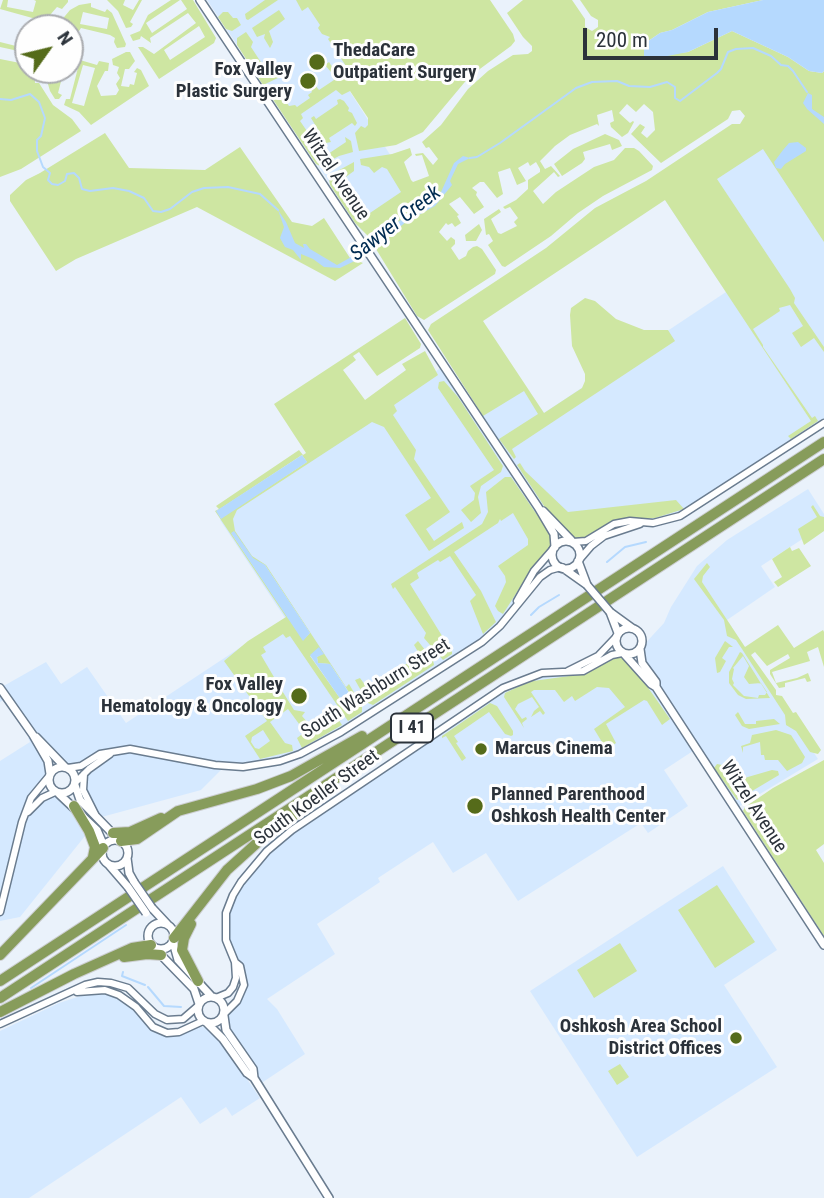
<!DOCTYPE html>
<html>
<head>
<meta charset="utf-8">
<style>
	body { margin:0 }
	#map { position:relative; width:824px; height:1198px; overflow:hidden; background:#eaf2fb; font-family:"Roboto Condensed",sans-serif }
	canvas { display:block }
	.north { position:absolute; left:14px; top:14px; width:70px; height:70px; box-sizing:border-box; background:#fefefe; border:2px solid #aaacb0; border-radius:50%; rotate:56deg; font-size:19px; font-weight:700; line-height:28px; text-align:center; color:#2b323a }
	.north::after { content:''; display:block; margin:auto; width:24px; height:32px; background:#556b1a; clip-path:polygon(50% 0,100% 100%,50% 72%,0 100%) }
	.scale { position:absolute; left:583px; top:28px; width:135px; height:32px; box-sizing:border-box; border:4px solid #2b323a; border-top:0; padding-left:9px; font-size:21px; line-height:24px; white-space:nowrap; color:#2b323a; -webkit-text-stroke:5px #fefefe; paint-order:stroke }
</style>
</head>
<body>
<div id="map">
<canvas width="824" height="1198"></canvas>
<div class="north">N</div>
<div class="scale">200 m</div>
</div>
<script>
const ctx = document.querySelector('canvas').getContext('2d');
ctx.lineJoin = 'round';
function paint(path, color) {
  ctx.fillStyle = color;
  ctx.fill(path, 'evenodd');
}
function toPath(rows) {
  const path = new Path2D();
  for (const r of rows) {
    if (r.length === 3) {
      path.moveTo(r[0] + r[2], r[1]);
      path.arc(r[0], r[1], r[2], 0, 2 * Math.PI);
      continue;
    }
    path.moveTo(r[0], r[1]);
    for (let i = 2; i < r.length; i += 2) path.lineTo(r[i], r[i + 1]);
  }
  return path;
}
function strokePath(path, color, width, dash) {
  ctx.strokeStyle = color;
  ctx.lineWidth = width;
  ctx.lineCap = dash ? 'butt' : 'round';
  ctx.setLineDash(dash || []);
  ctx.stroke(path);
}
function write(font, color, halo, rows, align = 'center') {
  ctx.font = font + ' "Roboto Condensed",sans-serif';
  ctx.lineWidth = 6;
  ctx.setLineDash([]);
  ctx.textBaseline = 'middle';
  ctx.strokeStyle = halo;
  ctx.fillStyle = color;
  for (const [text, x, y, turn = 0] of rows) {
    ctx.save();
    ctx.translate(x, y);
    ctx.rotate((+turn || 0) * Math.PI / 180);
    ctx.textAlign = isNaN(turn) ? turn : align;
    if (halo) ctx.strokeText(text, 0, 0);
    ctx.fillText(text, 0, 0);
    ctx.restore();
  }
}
paint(toPath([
	[207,0,308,0,354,71,342,79,415,194,362,231],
	[804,113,824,145,824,423,673,519,623,522,586,541,571,541,546,514,555,547,540,563,516,605,500,626,347,728,280,761,225,766,201,790,98,818,84,793,84,774,110,754,68,768,46,745,50,774,39,787,27,812,55,792,89,831,20,917,0,921,0,761,30,742,28,738,32,735,6,698,0,702,0,688,46,662,61,684,87,667,126,723,285,618,220,520,221,519,303,456,444,366,478,417,525,386,544,413,726,292,665,200],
	[808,489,824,514,824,525,761,566,775,587,727,620,818,759,735,809,696,749,664,770,688,806,648,833,641,823,518,901,486,853,453,873,433,842,378,878,380,882,317,924,335,954,267,999,277,1009,305,1054,263,1082,254,1078,230,1035,225,1013,228,1012,244,985,228,948,229,904,267,851,503,688,532,675,578,672,624,654,651,684,640,649,664,623,671,607,697,566,727,540],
	[723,866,777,950,724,985,777,1067,637,1157,530,991],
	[87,994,107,994,122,1000,132,1008,149,1028,159,1034,177,1036,194,1027,204,1027,220,1040,260,1098,232,1116,226,1107,200,1124,181,1097,29,1198,0,1198,0,1031,59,1003]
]), '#d5e9ff');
paint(toPath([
	[3,0,8,0,7,7,33,12,36,1,34,0,68,0,68,2,62,9,57,7,50,15,48,18,51,21,48,28,38,28,40,21,36,19,0,9],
	[107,0,125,0,123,5,133,10,139,0,142,0,130,22,133,24,131,27,126,28,118,11],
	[171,0,180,0,146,23,152,33,187,9,181,0,193,0,216,38,214,43,159,79,138,47,143,47,154,54,196,23,188,13,150,38,151,43,141,36,140,39,133,41,130,35,140,31,148,15],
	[199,26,205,37,170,60,164,50],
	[265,0,278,0,248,20,246,19,245,14],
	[296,0,490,0,513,34,515,41,511,46,469,77,423,132,396,145,359,151,355,133,361,126,365,128,368,125,368,118,350,91,342,95,336,90,301,114,303,118,300,121,309,134,313,133,315,137,313,140,321,152,328,154,346,142,345,137,351,141,353,152,339,156,320,166,316,164,268,92,280,84,277,88,289,106,295,105,297,107,310,98,308,95,312,92,307,84,311,87,314,84,319,90,334,80,331,72,325,65,329,62,338,76,348,69,328,39,330,37,322,34,318,28,320,25,308,7,302,11],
	[523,0,572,0,585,19,585,27,592,31,598,27,598,20,591,16,580,0,763,0,708,12,672,30,660,33,644,44,644,56,688,52,732,31,788,57,809,71,822,73,824,71,824,242,763,149,717,179,790,289,795,298,794,303,824,347,824,352,814,338,801,347,792,333,803,326,790,305,779,308,780,311,753,329,763,345,763,347,812,418,815,416,818,421,791,439,788,436,811,421,665,200,483,321,544,413,582,388,585,381,585,374,572,346,570,315,571,308,585,298,595,301,616,319,644,330,668,330,675,341,512,449,516,457,514,459,499,439,538,414,524,391,483,416,428,330,431,324,546,248,595,208,646,181,732,124,740,124,745,116,740,110,732,111,728,119,661,163,631,134,640,124,645,127,641,133,647,138,655,130,653,112,644,104,636,112,627,104,619,113,630,123,633,121,634,122,628,133,622,137,611,127,610,123,614,121,612,110,597,115,599,126,597,124,570,135,555,146,540,161,545,169,551,166,560,176,558,177,554,172,533,191,543,204,556,192,594,167,614,160,625,148,634,148,639,151,653,166,652,170,603,196,578,213,551,236,505,267,502,266,488,245,493,241,489,234,486,235,484,219,499,209,501,212,491,219,498,233,501,234,517,226,514,222,518,218,510,207,505,209,503,207,516,200,528,189,528,180,540,172,540,169,536,162,530,166,528,162,518,168,526,181,517,185,510,168,498,172,503,194,497,198,484,182,480,182,472,188,477,192,476,195,484,207,474,214,460,197,449,204,459,215,457,216,461,223,455,227,452,223,448,225,446,223,439,232,447,241,451,237,455,240,455,244,451,248,459,260,466,256,468,251,473,247,477,246,482,249,496,270,495,274,424,320,417,316,368,236,355,223,330,185,329,179,332,174,354,162,354,171,343,179,367,215,401,192,387,169,382,167,374,173,369,167,361,165,360,159,392,154,410,148,412,155,404,162,411,180,413,182,429,176,422,155,416,156,415,154,423,153,433,165,438,159,429,147,426,148,422,142,441,125,468,89,488,71,513,55,528,54,532,51,532,46,523,37,507,13],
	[91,3,91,7,105,12,107,9,112,13,126,44,125,47,117,48,114,42,115,38,110,35,81,28,79,31,75,30,70,48,70,28,55,28,70,10,79,5],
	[83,12,109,18,107,29,80,24],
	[279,10,285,19,269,31,273,42,270,48,264,38,265,34,257,37,252,28],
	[223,12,228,12,233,18,237,18,241,25,232,31,226,29,218,17],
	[246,32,253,42,251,47,268,73,281,66,281,70,275,74,278,78,263,85,237,45,237,38],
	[0,42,28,49,28,70,34,70,35,83,39,83,53,105,72,119,81,131,21,169,0,177,0,59,20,63,23,52,0,47],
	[126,52,130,52,135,61,129,69,125,69,121,86,129,87,130,84,134,85,137,73,134,72,137,68,141,70,149,86,91,125,79,112,64,105,66,99,70,99,80,60,97,65,99,61,109,63,108,71,105,71,97,86,101,96,116,95,119,90,116,84,120,78,117,73,119,67,113,65,112,59],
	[83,65,95,68,84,106,72,103],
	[44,70,64,70,58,93,62,95,59,99,55,99,50,91],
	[340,99,344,101,349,108,348,111,352,113,357,123,355,126,352,123,329,138,331,142,326,143,311,118,314,116,316,119,338,104,337,100],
	[105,133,129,168,205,170,240,147,292,222,312,226,324,218,350,258,363,263,335,281,197,207,76,259,56,271,10,201,10,195,26,180,40,173],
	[605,134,619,140,622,146,612,150,610,144,583,152,585,159,582,163,562,176,554,164,573,149],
	[479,224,482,230,476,241,466,241,465,235],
	[405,318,421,344,420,348,377,376,359,352,353,356,356,360,343,370,365,400,406,370,402,364,425,351,438,375,394,405,397,411,393,415,416,450,414,459,450,512,426,529,434,541,462,522,464,528,429,551,405,515,431,498,384,427,372,422,237,510,233,519,235,531,252,556,266,565,346,687,349,684,362,706,362,712,348,721,290,636,286,638,283,634,263,647,266,652,261,655,281,689,294,710,305,712,302,716,308,723,331,708,342,725,302,748,297,738,305,732,288,709,270,722,285,743,292,745,293,751,260,759,245,736,267,721,224,661,248,641,286,617,215,511,219,509,216,506,299,450,303,455,306,453,274,404],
	[302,455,307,462,221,518,217,511],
	[231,533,254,560,265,565,310,633,303,640],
	[323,653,317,657,318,663,330,664,353,698,344,704,310,656],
	[263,730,270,741,259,749,255,748,251,742,252,737],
	[444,381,458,397,503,466,501,472,481,486,478,497,481,513,471,522,461,510,474,500,475,493,470,486,494,470,438,388,439,382],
	[520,463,525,471,568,512,676,500,684,509,655,518,614,521,585,538,575,539,562,529,544,506,517,465],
	[505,477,511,477,546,528,551,537,550,547,531,570,503,614,498,611,495,606,506,582,505,576,498,566,528,545,528,539,513,513,501,521,500,519,498,523,454,552,481,591,496,622,483,634,470,601,476,595,450,556,440,562,438,560,417,573,419,578,410,584,452,652,452,654,443,660,424,638,426,633,395,587,393,589,391,584,482,524,488,512,486,492],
	[813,505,820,516,824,517,824,531,804,545,798,529,817,517,811,507],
	[790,547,792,551,799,548,811,566,778,587,774,582,782,577,772,559],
	[707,563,710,567,703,576,702,582,745,647,778,625,794,648,823,630,824,632,824,667,818,647,807,652,810,661,772,672,776,683,797,678,808,673,811,681,807,682,805,678,785,683,785,687,779,688,770,674,770,670,790,658,788,654,767,666,755,652,751,655,776,690,776,695,782,696,793,713,796,712,821,750,818,754,810,752,796,731,786,725,785,715,742,649,736,640,727,636,724,620,694,579],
	[418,641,433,660,434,665,373,705,368,703,355,680,360,678,368,689,420,655,414,645],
	[725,641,733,647,729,647,722,658,726,661,720,672,717,673,715,658],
	[740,652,742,653,770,698,746,699,738,695,729,683,729,672],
	[743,656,749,666,744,677,749,684,761,683,767,692,765,695,759,695,758,698,744,696,733,685,734,683,732,679,734,669,733,668],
	[617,657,624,659,635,669,670,719,662,725,647,701,644,700,606,724,616,743,610,747,605,747,594,729,625,707,609,688,597,687,575,701,572,696,564,702,555,690,534,690,531,692,545,713,543,715,540,711,531,717,534,711,539,707,532,697,518,704,515,709,522,719,526,717,527,719,522,723,524,728,504,697,505,693,520,686,533,681,584,674],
	[490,703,497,706,513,731,513,735,511,736,505,734,489,712,454,736,458,742,456,743,466,758,462,761,446,736,442,738,442,736],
	[738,712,745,724,756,724,756,721,774,719,780,724,749,729,742,726,735,715],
	[776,730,791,735,805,757,802,763,787,771,778,760,765,760,764,755,761,755,760,742,743,747,743,753,741,746,750,743,752,735],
	[824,760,824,844,816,850,824,863,824,936,743,811,745,807,773,788],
	[717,764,722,765,734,781,772,770,778,771,779,775,737,800,714,768],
	[717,885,755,942,715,968,678,910],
	[620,943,637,971,594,998,577,970],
	[620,1064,629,1077,617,1085,608,1071]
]), '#cee6a2');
paint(toPath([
	[763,0,824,0,824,71,822,73,809,71,788,57,732,31,688,52,652,59,644,56,644,44,660,33,672,30,708,12],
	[808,93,812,95,812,109,824,117,824,124,807,109,803,103],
	[798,142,806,148,806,151,785,164,781,169,776,168,774,162,783,150,789,143],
	[463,156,470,158,458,164,450,181,452,185,435,206,406,222,361,258,340,268,324,267,313,259,301,254,301,260,293,250,285,247,280,238,284,227,278,210,286,222,295,243,304,248,303,244,306,244,310,249,337,265,353,256,372,239,416,210,415,208,422,207,441,192,454,163],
	[302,455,307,462,221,519,216,511],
	[234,531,253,558,265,565,310,633,303,641,231,533],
	[319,647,324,654,317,657,318,663,330,664,353,699,344,704,310,655]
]), '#b5d9fe');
strokePath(toPath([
	[0,99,11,100,30,94,39,102,45,118,41,136,37,140,37,151,43,167,50,173,48,180,52,184,58,185,65,181,67,174,74,173,79,178,82,189,90,191,113,188,129,191,144,198,153,211,161,212,170,209,192,192,204,188,228,187,260,194,278,210],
	[470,158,477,157,500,143,576,88,592,82,617,81,629,86,650,87,667,82,675,87,675,98,680,101,717,73,721,69,728,52,736,49,753,48,771,56,781,65,788,66,793,71,807,92],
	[607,562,625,547,646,542],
	[531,615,539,607,559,595],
	[123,972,122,976,145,985],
	[148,987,164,1006,181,1007],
	[31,988,126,925]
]), '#b5d9fe', 2);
const tertiary = toPath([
	[573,542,586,541,614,524,630,521,653,523,680,516,824,423],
	[579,560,591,546,604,536,640,524],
	[517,601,534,571,554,548],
	[568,671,598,656,617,636],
	[68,768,81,766,100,754,130,749,215,765,243,767,280,761,300,754,341,732,482,642,500,626,540,577,550,570,561,567],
	[84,774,83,790,95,814],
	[75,783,89,769,110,754],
	[28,812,42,798,55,792],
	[0,912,22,822,31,798,50,775],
	[77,992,105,990,119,995,136,1007,153,1027,167,1033,179,1032,203,1021],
	[216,998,228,993,233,987,236,978,235,962],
	[225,1013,237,1001,244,985,240,966,235,962,226,940,226,913,233,895,241,882,267,851,292,830,503,688,542,673,583,671,612,655,622,653],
	[0,1024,85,985,98,982,111,983,128,988,155,1014,167,1020,183,1019,198,1006]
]);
const secondary = toPath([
	[200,0,538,507,554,534,555,547],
	[543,511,571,540],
	[566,555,14],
	[578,561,587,585],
	[563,568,587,585],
	[610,612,632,628],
	[610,612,618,633],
	[629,641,13],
	[640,649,642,663,656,682,656,687,824,945],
	[625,655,651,684,656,687],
	[0,688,33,735,48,761,50,774],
	[36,737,65,767],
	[62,780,13],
	[75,785,80,800,114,835],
	[59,794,97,830,104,846],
	[115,853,13],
	[127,858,129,873,134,882],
	[109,865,128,887],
	[152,908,167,924],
	[161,936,13],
	[173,942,178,960,212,997],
	[160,954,194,989,199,1004],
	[211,1010,13],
	[224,1016,226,1030,253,1069,254,1078,329,1198],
	[207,1023,223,1039,247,1073,254,1078]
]);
const motorway = toPath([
	[74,806,89,831,95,847,93,857],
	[113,833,130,832,161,818],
	[121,841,137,839,178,811,257,789,291,776,362,736],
	[191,924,184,938,182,950,198,981],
	[174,938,227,870,258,842,318,797],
	[0,955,103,848],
	[124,957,147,954,161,955],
	[0,981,824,442],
	[0,998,824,459],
	[0,1012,74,974,132,948,151,945]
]);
strokePath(tertiary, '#6a7c8f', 9);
strokePath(secondary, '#6a7c8f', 10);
strokePath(motorway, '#ccced0', 12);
strokePath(tertiary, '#fff', 6);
strokePath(secondary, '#fff', 7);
strokePath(motorway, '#879c5b', 10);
const secondaryBridge = toPath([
	[587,585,610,612],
	[134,882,152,908],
	[128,887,146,913]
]);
strokePath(secondaryBridge, '#6a7c8f', 10, []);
strokePath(secondaryBridge, '#fff', 7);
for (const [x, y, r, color] of [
	[317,62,9,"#556b1a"],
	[308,81,9,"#556b1a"],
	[299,696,9,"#556b1a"],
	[481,749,7,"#556b1a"],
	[475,806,9,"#556b1a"],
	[736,1038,7,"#556b1a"]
]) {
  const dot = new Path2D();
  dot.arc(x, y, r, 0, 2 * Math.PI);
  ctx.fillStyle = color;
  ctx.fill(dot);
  strokePath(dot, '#fefefe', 2.5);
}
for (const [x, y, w] of [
	[412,728,42]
]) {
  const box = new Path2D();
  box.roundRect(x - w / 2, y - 14.5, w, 29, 5);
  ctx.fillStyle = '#fefefe';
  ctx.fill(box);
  strokePath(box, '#2b323a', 2);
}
write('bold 18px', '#2b323a', null, [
	["I 41",412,728]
]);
write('bold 19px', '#2b323a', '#fefefe', [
	["ThedaCare",333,51],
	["Outpatient Surgery",333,73],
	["Fox Valley",292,70,"right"],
	["Plastic Surgery",292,92,"right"],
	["Fox Valley",283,685,"right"],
	["Hematology & Oncology",283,707,"right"],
	["Marcus Cinema",495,749],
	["Planned Parenthood",491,795],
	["Oshkosh Health Center",491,817],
	["Oshkosh Area School",722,1027,"right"],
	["District Offices",722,1049,"right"]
], 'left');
write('19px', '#2b323a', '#fefefe', [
	["Witzel Avenue",335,175,56],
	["South Washburn Street",376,689,-32],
	["South Koeller Street",317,798,-36],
	["Witzel Avenue",753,807,57]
]);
write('italic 21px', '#002b51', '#fefefe', [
	["Sawyer Creek",396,224,-38]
]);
</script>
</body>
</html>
